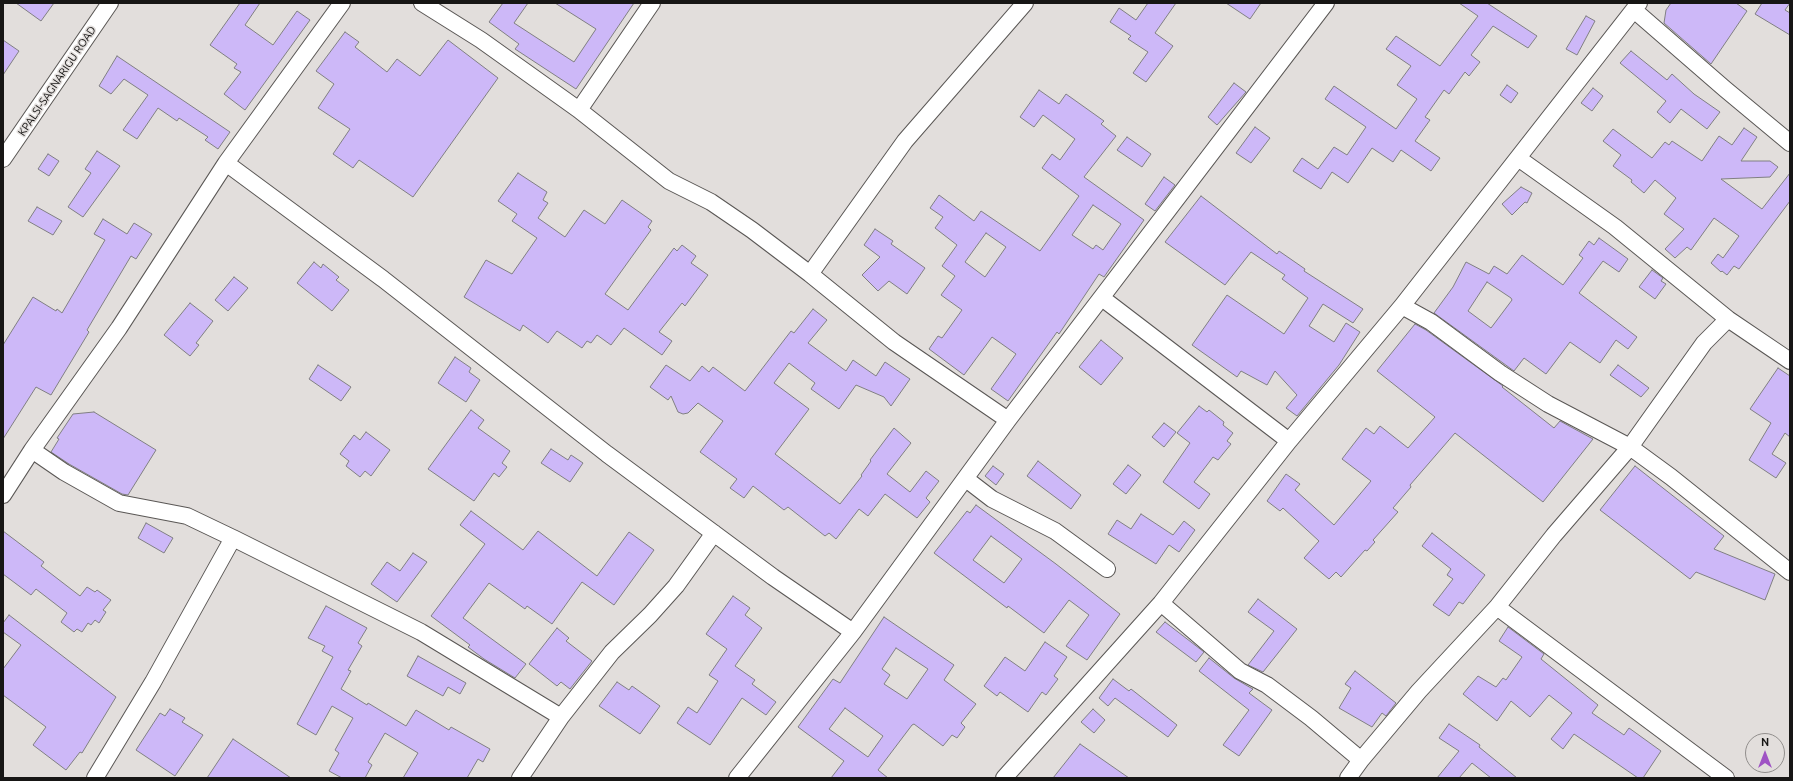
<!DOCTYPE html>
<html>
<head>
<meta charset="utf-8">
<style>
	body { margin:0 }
	#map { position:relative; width:1793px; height:781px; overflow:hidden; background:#e2dedc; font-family:Ubuntu,sans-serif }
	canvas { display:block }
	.frame { position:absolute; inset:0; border:4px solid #171615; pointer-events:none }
	.north { position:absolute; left:1745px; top:733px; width:40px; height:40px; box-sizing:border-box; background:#e2dedc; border:1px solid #918e8c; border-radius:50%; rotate:0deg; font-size:11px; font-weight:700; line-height:16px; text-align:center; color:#171615 }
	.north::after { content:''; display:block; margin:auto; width:14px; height:18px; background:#9f53c4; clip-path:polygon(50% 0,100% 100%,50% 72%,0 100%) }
</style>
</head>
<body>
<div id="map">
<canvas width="1793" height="781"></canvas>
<div class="frame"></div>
<div class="north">N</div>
</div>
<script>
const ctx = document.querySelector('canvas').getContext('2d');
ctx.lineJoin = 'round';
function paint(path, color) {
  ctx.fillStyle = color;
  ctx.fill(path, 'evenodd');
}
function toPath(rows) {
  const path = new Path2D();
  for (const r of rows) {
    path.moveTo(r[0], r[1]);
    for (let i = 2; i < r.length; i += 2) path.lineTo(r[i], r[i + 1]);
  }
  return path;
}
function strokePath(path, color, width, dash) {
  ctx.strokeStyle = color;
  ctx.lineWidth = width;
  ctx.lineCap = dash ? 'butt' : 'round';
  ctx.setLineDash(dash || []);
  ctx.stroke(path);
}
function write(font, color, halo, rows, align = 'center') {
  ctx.font = font + ' Ubuntu,sans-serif';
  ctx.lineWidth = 3;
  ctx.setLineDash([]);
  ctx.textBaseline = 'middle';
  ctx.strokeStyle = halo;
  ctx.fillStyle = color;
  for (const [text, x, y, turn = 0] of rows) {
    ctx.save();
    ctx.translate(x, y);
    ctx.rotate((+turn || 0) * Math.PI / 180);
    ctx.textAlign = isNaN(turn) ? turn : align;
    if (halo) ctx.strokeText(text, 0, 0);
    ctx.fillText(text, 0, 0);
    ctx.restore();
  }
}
const building = toPath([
	[16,3,54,3,41,21,16,3],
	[240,3,260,3,245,25,273,45,297,11,310,20,245,110,224,94,241,72,234,68,237,64,210,45,240,3],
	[503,3,528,3,514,23,574,62,596,29,555,3,634,3,576,89,515,49,519,44,489,22,503,3],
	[1148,3,1176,3,1155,33,1173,46,1146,82,1133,73,1148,52,1128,39,1131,36,1110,22,1119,8,1136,20,1148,3],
	[1226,3,1261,3,1250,19,1226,3],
	[1459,3,1487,3,1537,36,1528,48,1493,26,1471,55,1480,62,1469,76,1465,72,1449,94,1444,90,1425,117,1430,120,1415,141,1440,158,1431,171,1401,150,1393,162,1372,148,1348,183,1332,172,1321,189,1293,171,1302,158,1318,169,1334,147,1347,155,1366,127,1325,99,1334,86,1396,129,1417,99,1397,85,1411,66,1386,49,1396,36,1440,66,1478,16,1459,3],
	[1671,3,1736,3,1747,11,1711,64,1664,23,1666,10,1671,3],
	[1762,3,1790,3,1785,10,1790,13,1790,35,1755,14,1762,3],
	[1586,16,1595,21,1577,55,1566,49,1586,16],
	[345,32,359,42,355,47,387,72,397,59,420,76,448,40,498,78,413,197,359,160,353,168,333,154,350,129,318,108,334,84,316,71,345,32],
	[3,40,19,51,3,75,3,40],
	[1631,51,1667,80,1672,74,1694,94,1720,112,1707,129,1681,109,1670,123,1657,112,1666,101,1620,63,1631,51],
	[117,56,230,132,218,149,205,140,208,137,179,118,177,121,158,108,137,139,123,130,148,95,124,79,111,94,99,86,117,56],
	[1234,83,1246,92,1217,125,1208,117,1234,83],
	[1507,85,1518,93,1511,103,1500,95,1507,85],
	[1593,88,1603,96,1592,111,1581,103,1593,88],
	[1039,90,1059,104,1066,94,1104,121,1101,124,1116,136,1084,177,1144,220,1104,277,1099,274,1059,334,1057,332,1008,401,991,389,1016,354,992,337,964,375,929,349,938,336,942,338,962,310,941,295,955,276,942,266,957,245,935,228,943,217,930,208,939,195,974,221,981,211,1040,251,1079,196,1042,168,1052,154,1060,160,1075,139,1043,115,1034,127,1020,117,1039,90],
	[1093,205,1121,224,1103,250,1096,245,1093,249,1072,235,1093,205],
	[986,233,1006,247,985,277,965,262,986,233],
	[1255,127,1270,138,1251,163,1236,153,1255,127],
	[1744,128,1757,137,1741,161,1770,161,1778,167,1770,177,1721,179,1762,209,1790,173,1790,201,1739,269,1734,266,1727,275,1722,271,1721,272,1711,263,1718,254,1723,258,1739,236,1714,218,1691,250,1687,247,1675,258,1665,249,1684,229,1664,214,1676,198,1655,180,1644,193,1631,182,1632,180,1613,166,1621,155,1603,141,1613,129,1652,158,1665,142,1669,145,1672,141,1702,161,1719,136,1732,145,1744,128],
	[1127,137,1151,154,1142,167,1117,150,1127,137],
	[97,151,120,166,83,217,68,207,91,173,85,169,97,151],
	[48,154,59,161,49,176,38,169,48,154],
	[518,173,547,192,543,200,548,203,538,218,565,237,584,210,605,224,622,200,652,221,648,227,651,230,605,294,628,310,674,248,677,251,682,245,696,256,691,263,708,275,685,306,682,303,659,332,672,341,662,355,624,328,611,345,597,335,591,343,587,341,582,348,557,331,548,343,523,325,520,331,464,297,486,260,512,274,537,238,512,221,517,214,498,201,518,173],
	[1164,177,1175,185,1155,211,1145,204,1164,177],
	[1521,187,1532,193,1527,203,1525,202,1512,215,1502,204,1521,187],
	[1201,196,1277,254,1279,251,1305,269,1304,271,1363,309,1353,323,1323,304,1309,326,1334,342,1346,323,1360,332,1339,365,1297,416,1286,408,1297,395,1275,371,1267,385,1241,371,1237,377,1192,345,1227,295,1284,334,1308,298,1282,279,1285,275,1251,252,1225,285,1165,242,1201,196],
	[37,207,62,221,53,235,28,221,37,207],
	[103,219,127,234,134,223,152,234,136,259,131,256,87,330,89,332,51,395,36,387,3,439,3,345,33,297,56,311,57,309,62,313,105,240,94,234,103,219],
	[875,229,893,241,891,244,925,268,907,294,889,281,878,291,862,275,880,257,864,245,875,229],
	[1599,238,1628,259,1619,272,1603,261,1579,293,1637,337,1628,349,1616,340,1600,363,1570,342,1546,374,1524,358,1514,371,1434,313,1453,287,1466,262,1489,274,1494,266,1507,274,1522,255,1563,285,1583,258,1579,255,1589,241,1594,245,1599,238],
	[1487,282,1511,298,1512,300,1491,328,1468,311,1487,282],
	[314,262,321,268,323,264,339,277,336,280,349,290,332,311,297,283,314,262],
	[1652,270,1663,278,1661,281,1666,284,1655,299,1639,287,1652,270],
	[234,277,248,288,228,311,215,300,234,277],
	[190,303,213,321,196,343,199,345,190,356,164,335,190,303],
	[813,309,827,320,808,343,846,371,853,360,876,376,885,362,910,379,891,406,884,397,856,385,839,409,811,389,815,383,789,363,774,383,809,409,775,454,840,504,862,476,861,475,871,461,870,460,894,428,911,443,887,474,910,492,926,471,939,481,926,498,930,502,917,518,885,494,868,516,859,509,836,539,829,533,825,536,788,507,784,510,753,486,744,498,730,488,737,479,700,452,723,421,698,403,688,413,683,414,678,412,671,396,668,400,650,387,666,365,690,381,702,366,709,372,713,367,745,391,791,331,794,333,813,309],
	[1415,324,1426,330,1503,386,1502,387,1554,428,1560,421,1593,439,1543,502,1455,433,1410,485,1411,487,1393,508,1398,512,1373,540,1375,542,1367,551,1365,550,1341,577,1336,572,1329,579,1304,558,1319,541,1283,508,1280,511,1267,501,1286,474,1300,484,1295,490,1334,525,1371,481,1342,459,1366,428,1374,434,1380,426,1408,448,1435,417,1377,371,1415,324],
	[1101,340,1123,358,1101,385,1079,367,1101,340],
	[455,357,471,368,469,372,480,380,466,402,438,383,455,357],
	[318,365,351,387,341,401,309,379,318,365],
	[1618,365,1649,388,1641,397,1610,375,1618,365],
	[1778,368,1790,376,1790,437,1785,433,1772,454,1786,463,1776,478,1749,460,1771,423,1750,409,1778,368],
	[1199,406,1207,412,1209,410,1224,422,1223,425,1233,433,1227,441,1231,444,1218,460,1213,457,1194,482,1210,494,1199,509,1163,482,1190,443,1177,433,1199,406],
	[471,410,484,420,478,428,510,451,502,463,507,467,499,477,494,473,474,501,428,469,471,410],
	[94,412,156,450,128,495,122,494,69,464,51,452,59,439,57,438,73,414,94,412],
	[1164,423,1176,432,1164,447,1152,437,1164,423],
	[366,432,390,450,371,476,365,471,360,477,346,466,349,461,340,454,354,435,360,440,366,432],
	[551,449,568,460,571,455,583,463,570,482,541,463,551,449],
	[1038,461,1081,495,1071,509,1027,476,1038,461],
	[1128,465,1141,475,1126,494,1113,484,1128,465],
	[993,466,1004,474,996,485,985,476,993,466],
	[1635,466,1724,536,1714,549,1775,574,1765,600,1696,572,1690,579,1600,510,1635,466],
	[976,505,1056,564,1120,614,1087,660,1066,646,1089,615,1069,600,1044,633,1008,606,1007,608,934,553,967,511,970,513,976,505],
	[991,536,1022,559,1004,583,973,560,991,536],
	[471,511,523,550,538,531,597,576,629,532,654,550,614,605,582,582,552,624,527,606,525,609,489,583,463,618,526,664,515,678,484,659,468,647,470,645,431,616,485,544,460,525,471,511],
	[1141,514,1173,535,1184,521,1195,530,1179,552,1169,545,1156,564,1108,534,1117,520,1131,529,1141,514],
	[146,523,173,538,164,553,138,538,146,523],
	[3,531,44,562,41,566,80,596,87,587,95,592,97,590,111,600,103,610,106,612,99,623,95,620,91,625,88,623,82,632,77,629,74,632,61,622,67,613,36,589,31,595,3,574,3,531],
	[1432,533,1485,575,1463,604,1459,602,1449,616,1433,605,1453,579,1447,575,1451,569,1422,546,1432,533],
	[413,553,427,562,397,602,371,584,387,562,400,571,413,553],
	[733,596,750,608,745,615,762,628,735,666,755,680,752,684,776,702,766,715,742,698,710,745,677,723,688,707,697,713,718,681,709,675,727,649,706,634,733,596],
	[1258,599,1297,629,1263,672,1248,665,1274,631,1248,612,1258,599],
	[326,606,367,628,358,643,362,646,348,670,351,671,341,689,367,705,368,703,406,726,416,710,449,730,451,727,490,749,483,762,478,759,467,778,403,778,418,753,385,733,368,762,372,765,365,778,342,778,329,771,339,753,335,750,353,718,332,706,316,735,297,724,333,657,322,651,325,646,308,638,326,606],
	[9,615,116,697,82,753,80,752,66,770,33,745,46,727,3,695,3,669,21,645,3,632,3,623,9,615],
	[884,617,954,665,944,680,976,704,961,723,965,727,957,738,952,735,943,746,914,724,912,725,878,770,888,778,831,778,844,761,798,727,833,679,840,683,884,617],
	[896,648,928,669,907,699,884,684,890,675,882,669,896,648],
	[845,708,883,736,868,757,829,729,845,708],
	[1165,622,1204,652,1196,662,1156,632,1165,622],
	[1508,627,1544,654,1541,659,1598,705,1592,713,1624,735,1629,728,1661,751,1643,778,1638,778,1574,734,1563,749,1551,739,1572,713,1549,695,1530,717,1511,701,1497,721,1463,694,1478,676,1496,687,1503,678,1506,680,1522,657,1499,641,1508,627],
	[557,628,569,638,566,641,592,661,570,689,561,682,557,686,529,664,557,628],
	[1045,642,1067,657,1054,676,1058,679,1046,695,1042,692,1028,712,1000,692,997,696,984,686,1005,657,1025,671,1045,642],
	[418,656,466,683,460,694,448,687,443,696,407,676,418,656],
	[1209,658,1234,678,1251,688,1253,689,1249,693,1272,710,1239,756,1223,745,1249,710,1199,671,1209,658],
	[1355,671,1396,703,1386,716,1382,713,1372,727,1339,708,1351,688,1345,684,1355,671],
	[1113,679,1129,691,1131,689,1177,725,1168,737,1115,698,1108,706,1099,698,1113,679],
	[617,682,629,690,632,686,660,706,640,734,599,706,617,682],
	[170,709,185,718,182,722,203,735,175,776,136,750,160,713,165,716,170,709],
	[1093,709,1105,720,1094,733,1081,722,1093,709],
	[1449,724,1480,745,1479,747,1517,778,1491,778,1472,763,1459,778,1437,778,1459,751,1439,738,1449,724],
	[233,739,291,778,207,778,233,739],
	[1080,744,1129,778,1053,778,1080,744]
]);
paint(building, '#cdb8f8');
strokePath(building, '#807f82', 1);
const minor = toPath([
	[422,3,481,40,579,110,669,181,711,202,752,230,810,274,894,342,1008,420],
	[1634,10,1725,89,1790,143],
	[579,110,652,3],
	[1518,158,1615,227,1728,319,1790,361],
	[3,159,110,3],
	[226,163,383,279,607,454,773,577,853,632],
	[810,274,905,141,1025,3],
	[1102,298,1289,441],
	[1402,306,1431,322,1500,373,1548,404,1630,447,1671,477,1790,572],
	[32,450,64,472,119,503,187,516,233,538],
	[966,479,992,499,1055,531,1107,569],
	[3,495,32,450,119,328,226,163,342,3],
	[1161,603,1240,671,1267,685,1311,718,1361,760],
	[1497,607,1726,778],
	[95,778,153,682,233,538,421,632,561,717],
	[520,778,561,717,612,652,650,615,676,586,714,533],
	[737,778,853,632,1008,420,1326,3],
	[1004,778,1161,603,1289,441,1402,306,1639,3],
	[1348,778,1361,760,1419,691,1497,607,1554,535,1630,447,1704,343,1728,319]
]);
strokePath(minor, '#5a5755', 18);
strokePath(minor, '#fff', 16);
write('11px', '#171615', '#e2dedc', [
	["KPALSI-SAGNARIGU ROAD",57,81,-56]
]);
</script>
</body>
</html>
